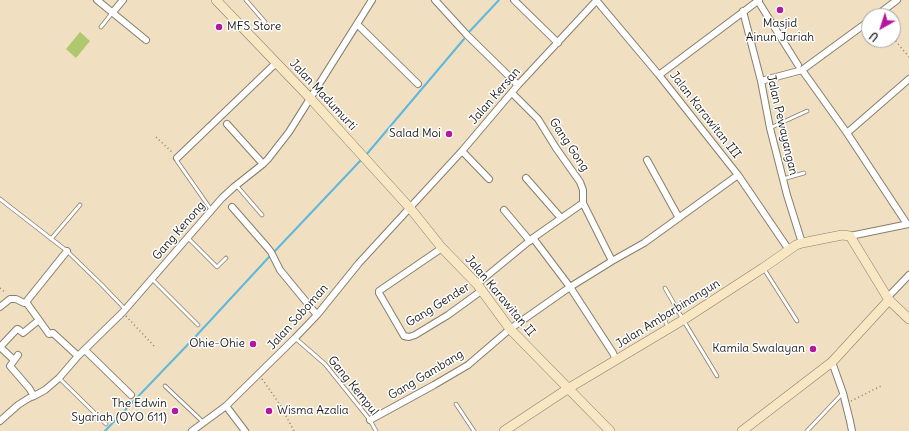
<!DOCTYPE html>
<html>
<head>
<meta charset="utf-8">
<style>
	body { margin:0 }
	#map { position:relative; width:909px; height:431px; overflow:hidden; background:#f0e0c1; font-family:Delius,sans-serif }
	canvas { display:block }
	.north { position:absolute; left:861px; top:8px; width:40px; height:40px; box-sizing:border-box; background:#fff; border:1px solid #a4a4a4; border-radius:50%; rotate:219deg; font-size:11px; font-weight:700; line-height:16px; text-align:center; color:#1c1c1c }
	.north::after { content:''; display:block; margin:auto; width:14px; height:18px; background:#b5179e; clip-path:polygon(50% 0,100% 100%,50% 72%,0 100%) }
</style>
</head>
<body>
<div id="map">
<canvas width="909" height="431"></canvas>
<div class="north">U</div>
</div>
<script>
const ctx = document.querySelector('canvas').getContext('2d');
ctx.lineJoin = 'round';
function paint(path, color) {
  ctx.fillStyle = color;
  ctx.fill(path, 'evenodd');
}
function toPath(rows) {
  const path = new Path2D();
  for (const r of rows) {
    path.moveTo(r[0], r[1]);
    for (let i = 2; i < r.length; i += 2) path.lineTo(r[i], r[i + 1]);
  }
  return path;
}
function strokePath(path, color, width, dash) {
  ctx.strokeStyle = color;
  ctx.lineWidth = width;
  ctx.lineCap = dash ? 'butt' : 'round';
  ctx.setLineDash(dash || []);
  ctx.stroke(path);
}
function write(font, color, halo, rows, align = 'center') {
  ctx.font = font + ' Delius,sans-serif';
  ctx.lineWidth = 3;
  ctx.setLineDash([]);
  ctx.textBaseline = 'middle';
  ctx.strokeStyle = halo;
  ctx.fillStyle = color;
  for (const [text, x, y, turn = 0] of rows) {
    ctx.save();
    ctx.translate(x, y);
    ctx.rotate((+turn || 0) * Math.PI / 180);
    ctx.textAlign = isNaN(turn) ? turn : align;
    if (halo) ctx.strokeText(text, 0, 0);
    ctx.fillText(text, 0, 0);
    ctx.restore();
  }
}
paint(toPath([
	[80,32,90,41,76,58,66,49]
]), '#afc76d');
strokePath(toPath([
	[470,31,499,0],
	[366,155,464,39],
	[274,252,361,160],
	[105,431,196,336,269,257]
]), '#5eb7dc', 2);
const lane = toPath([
	[246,0,265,22],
	[101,27,112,13],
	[770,128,807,111],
	[177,158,177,161,212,211],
	[783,179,804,173],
	[236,185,262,215],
	[0,199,67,251,102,285,125,309],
	[188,238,217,267,226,258],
	[51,239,80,205],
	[764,269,797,321],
	[152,279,198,325],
	[665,288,685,323,717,376],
	[668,328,664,318,678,310],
	[295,338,325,364,370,420,376,431],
	[59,378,106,424],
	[165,386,203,422],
	[456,404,474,431],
	[807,431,843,393]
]);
const street = toPath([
	[97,0,146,40],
	[435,0,467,35,518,85],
	[514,0,558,43],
	[596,0,659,75,738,175,789,250],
	[758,1,798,65],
	[743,11,761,81,770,128,787,195,802,243],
	[113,12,123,0],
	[876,16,897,0],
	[357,24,418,84],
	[802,70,847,133,907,224],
	[659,75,759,0],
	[761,81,802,70,869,21],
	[512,93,538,119,556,148,580,182,583,190,583,203,612,261],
	[227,124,263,164],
	[847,133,909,79],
	[462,151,489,179],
	[177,158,276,63],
	[647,160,679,218],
	[526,178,561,218],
	[232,207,267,247,271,252,280,270,317,315],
	[504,210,530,241],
	[850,236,909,224],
	[533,238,570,287,613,353,616,360],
	[442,248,379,291,379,293,404,336,409,337,415,335,448,315,481,291],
	[477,284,533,238,583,203],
	[887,298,909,275],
	[0,307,10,299,16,299,24,303,26,302,67,251],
	[39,320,49,334,53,333,78,356],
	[85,350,131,395],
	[18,355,10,366,29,388,34,396],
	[14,360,0,347,17,329,18,329,23,333,39,320,26,302],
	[832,362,843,393,850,421,852,431],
	[226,406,245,431],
	[370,420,434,385,468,365,510,329,570,287,612,261,644,243,738,175],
	[0,421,18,405,29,398,34,396,45,390,59,378,78,356,123,312,222,198,234,187,263,164,268,159,289,132,372,0],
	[192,431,226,406,295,338,317,315,359,263,462,151,518,85,597,0]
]);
const secondary = toPath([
	[216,0,310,98,410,208,442,248,477,284,510,329,610,431],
	[504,431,569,388,683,320,763,268,796,245,802,243,842,235,850,236,889,300,909,319],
	[742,431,832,362,889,300]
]);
strokePath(lane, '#867e6e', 4.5);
strokePath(street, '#867e6e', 8);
strokePath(secondary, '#867e6e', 10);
strokePath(toPath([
	[893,38,909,57],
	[156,137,173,153],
	[0,288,6,293],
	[126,316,154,346],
	[262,379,279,403,294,431],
	[851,401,883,385]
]), '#867e6e', 1.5, [1, 3]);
strokePath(lane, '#fff', 3);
strokePath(street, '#fff', 6);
strokePath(secondary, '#f9e7c3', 9);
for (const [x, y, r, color] of [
	[780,10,4,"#b5179e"],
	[219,27,4,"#b5179e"],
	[449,134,4,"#b5179e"],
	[253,344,4,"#b5179e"],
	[813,349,4,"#b5179e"],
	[175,411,4,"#b5179e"],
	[269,411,4,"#b5179e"]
]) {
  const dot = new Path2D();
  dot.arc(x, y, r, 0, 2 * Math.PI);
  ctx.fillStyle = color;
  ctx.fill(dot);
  strokePath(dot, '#fff', 1.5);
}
write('12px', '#1c1c1c', '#fff', [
	["Masjid",780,24,"center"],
	["Ainun Jariah",780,38,"center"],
	["MFS Store",227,27,"left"],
	["Salad Moi",441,134],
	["Ohie-Ohie",245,344],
	["Kamila Swalayan",805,349],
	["The Edwin",167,404],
	["Syariah (OYO 611)",167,418],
	["Wisma Azalia",277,411,"left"]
], 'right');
write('12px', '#1c1c1c', '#fff', [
	["Jalan Madumurti",323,95,47],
	["Jalan Kersan",495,96,-49],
	["Jalan Karawitan III",705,115,52],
	["Jalan Pewayangan",782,125,77],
	["Gang Gong",569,145,56],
	["Gang Kenong",179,231,-49],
	["Jalan Karawitan II",500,296,50],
	["Gang Gender",438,305,-32],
	["Jalan Ambarbinangun",668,314,-32],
	["Jalan Soboman",298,317,-48],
	["Gang Gambang",426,375,-31],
	["Gang Kempul",353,386,51]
]);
</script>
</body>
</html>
